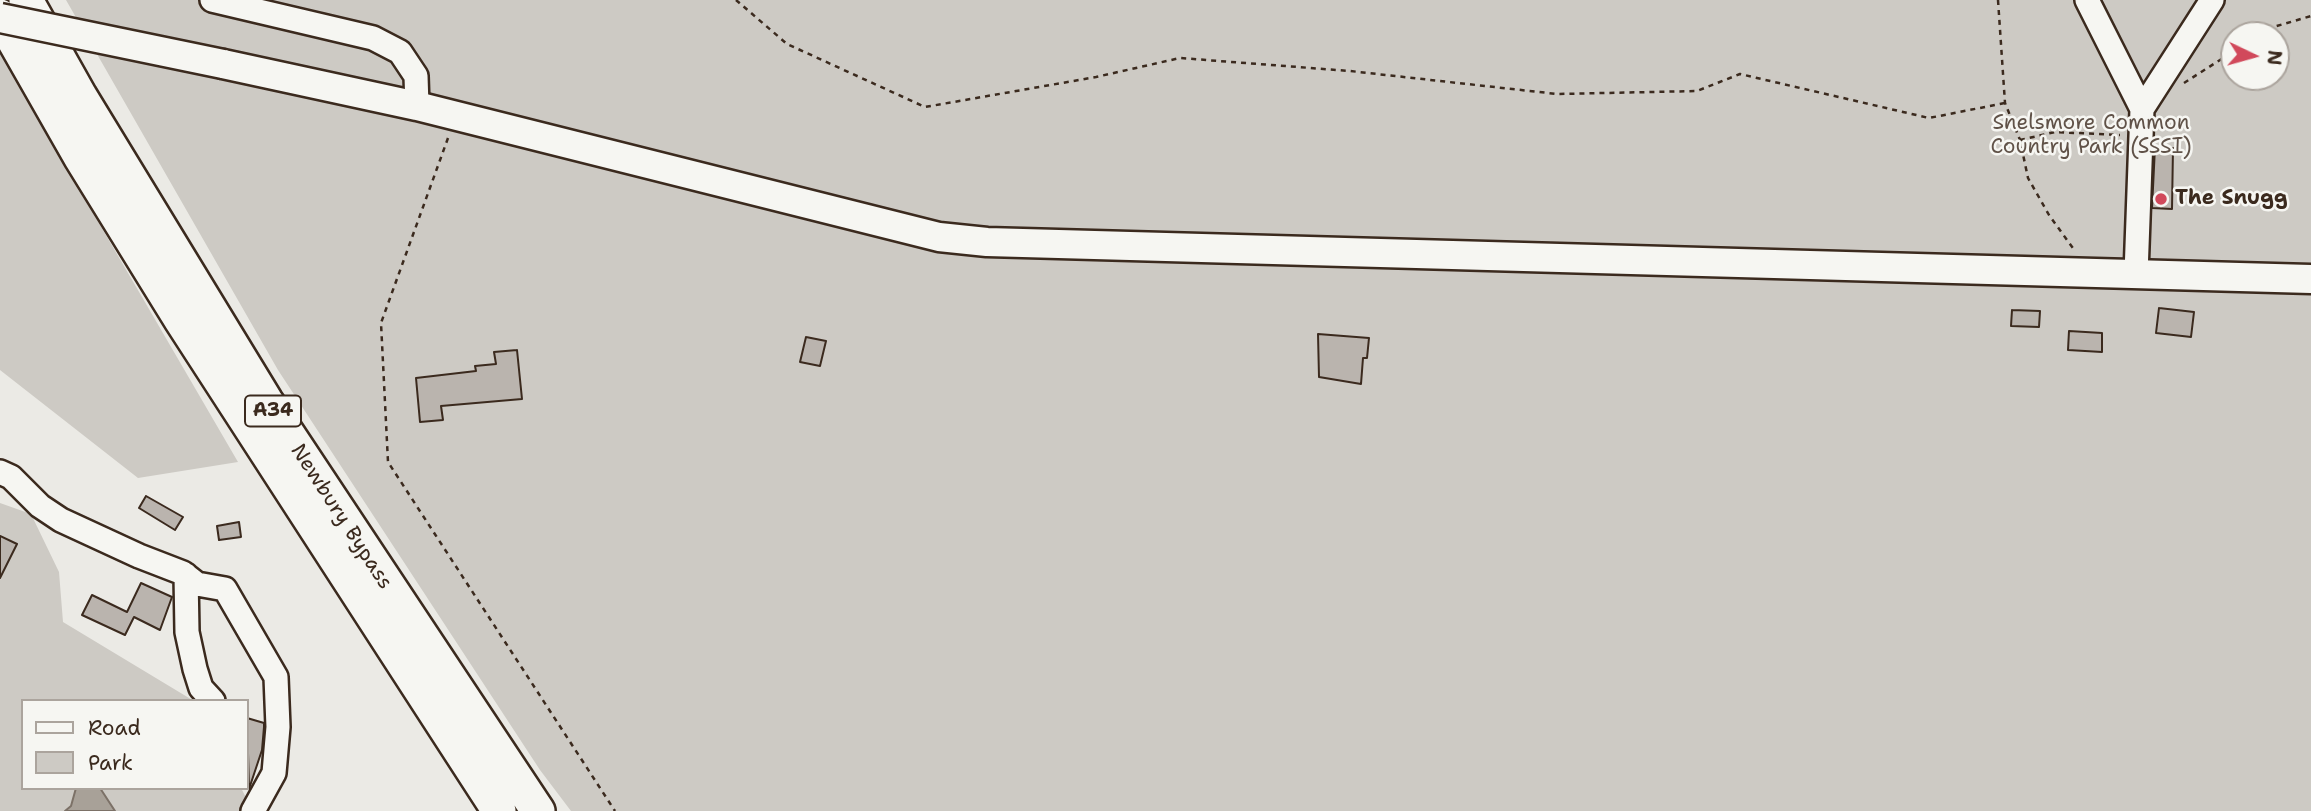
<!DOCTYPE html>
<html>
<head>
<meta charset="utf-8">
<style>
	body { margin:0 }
	#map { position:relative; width:2311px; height:811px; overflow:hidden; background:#ebeae5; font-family:"Shantell Sans",sans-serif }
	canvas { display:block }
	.legend { position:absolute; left:21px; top:699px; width:228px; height:91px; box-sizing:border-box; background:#f6f6f2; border:2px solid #aba49d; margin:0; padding:9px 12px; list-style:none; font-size:21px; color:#3b2a1e }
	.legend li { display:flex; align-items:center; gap:14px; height:35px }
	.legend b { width:35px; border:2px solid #aba49d }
	.north { position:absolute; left:2220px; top:21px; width:70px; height:70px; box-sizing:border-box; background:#f6f6f2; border:2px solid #aba49d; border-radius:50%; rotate:95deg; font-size:19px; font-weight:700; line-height:28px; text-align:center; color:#3b2a1e }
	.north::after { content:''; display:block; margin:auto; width:24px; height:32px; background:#d1495b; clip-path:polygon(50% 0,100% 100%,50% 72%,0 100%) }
</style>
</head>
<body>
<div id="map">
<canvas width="2311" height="811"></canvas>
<ul class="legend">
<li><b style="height:9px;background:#f6f6f2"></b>Road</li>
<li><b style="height:19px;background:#cdcac4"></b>Park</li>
</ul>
<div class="north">N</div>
</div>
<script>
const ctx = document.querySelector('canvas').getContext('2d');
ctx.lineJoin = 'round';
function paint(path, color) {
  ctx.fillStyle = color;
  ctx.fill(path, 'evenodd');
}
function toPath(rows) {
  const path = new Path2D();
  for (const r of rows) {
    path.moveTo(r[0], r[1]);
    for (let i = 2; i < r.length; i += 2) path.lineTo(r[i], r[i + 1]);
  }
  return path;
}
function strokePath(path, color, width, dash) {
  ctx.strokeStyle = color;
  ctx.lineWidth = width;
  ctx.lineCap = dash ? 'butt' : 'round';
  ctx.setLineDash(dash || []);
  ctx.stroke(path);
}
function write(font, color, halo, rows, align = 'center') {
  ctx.font = font + ' "Shantell Sans",sans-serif';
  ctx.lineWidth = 5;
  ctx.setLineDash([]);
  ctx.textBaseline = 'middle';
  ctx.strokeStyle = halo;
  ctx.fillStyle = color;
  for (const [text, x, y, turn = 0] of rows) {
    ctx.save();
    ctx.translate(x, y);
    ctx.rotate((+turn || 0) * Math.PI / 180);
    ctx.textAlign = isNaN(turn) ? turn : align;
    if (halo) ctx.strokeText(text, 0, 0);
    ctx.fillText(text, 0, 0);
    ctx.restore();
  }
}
paint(toPath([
	[66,0,2311,0,2311,811,571,811,540,770,278,370],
	[2234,35,2276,35,2276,77,2234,77],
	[0,53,238,462,138,478,0,370],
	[0,503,31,514,59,572,63,622,194,701,23,701,23,788,241,788,253,811,0,811]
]), '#cdcac4');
const water = toPath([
	[76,788,100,788,115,811,65,811,71,806,76,788]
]);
paint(water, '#a8a198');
strokePath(water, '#7c7167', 2);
const building = toPath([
	[2155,147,2173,148,2172,209,2152,208,2155,147],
	[2159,308,2194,312,2191,337,2156,333,2159,308],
	[2012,310,2040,311,2039,327,2011,326,2012,310],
	[2069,331,2102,333,2102,352,2068,350,2069,331],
	[1318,334,1369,338,1367,358,1363,358,1361,384,1319,377,1318,334],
	[806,337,826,341,820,366,800,362,806,337],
	[517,350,522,399,441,406,443,420,420,422,416,378,476,371,475,366,496,364,494,352,517,350],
	[146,496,183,517,175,530,139,508,146,496],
	[239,522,241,537,219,540,217,526,239,522],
	[0,536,17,544,0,578,0,536],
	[141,583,172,597,160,630,134,617,125,635,82,615,92,595,127,612,141,583],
	[247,718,264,723,264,727,262,750,249,789,247,718]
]);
paint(building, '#bab4ae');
strokePath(building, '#3b2a1e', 2);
const minor = toPath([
	[212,0,373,38,400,52,416,76,417,106],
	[2087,0,2142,109],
	[2136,274,2142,109,2212,0],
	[0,472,11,477,40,506,61,520,139,556,183,573,197,584,225,589,276,677,278,727,274,773,253,811],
	[186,575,187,632,195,669,201,688,213,701]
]);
const major = toPath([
	[223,64,417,106,939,237,987,242,2311,279]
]);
const highway = toPath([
	[26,0,80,96,266,401,538,811],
	[0,16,81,158,181,320,499,811]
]);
strokePath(minor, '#3b2a1e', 28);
strokePath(major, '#3b2a1e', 33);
strokePath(highway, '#3b2a1e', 38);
strokePath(toPath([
	[736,0,787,44,925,107,1096,77,1180,58,1350,71,1557,94,1697,91,1740,74,1929,118,2005,103],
	[1998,0,2005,103,2020,140,2028,178,2049,215,2075,251],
	[2259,35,2270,28,2311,16],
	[2184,83,2234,51],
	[448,138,381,323,388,462,615,811],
	[2020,140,2055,132,2120,135]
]), '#3b2a1e', 2.5, [5, 5]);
strokePath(minor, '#f6f6f2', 23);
strokePath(major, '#f6f6f2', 28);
strokePath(highway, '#f6f6f2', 33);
const majorBridge = toPath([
	[0,18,223,64]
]);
strokePath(majorBridge, '#3b2a1e', 33, []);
strokePath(majorBridge, '#f6f6f2', 28);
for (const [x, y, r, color] of [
	[2161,199,7,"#d1495b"]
]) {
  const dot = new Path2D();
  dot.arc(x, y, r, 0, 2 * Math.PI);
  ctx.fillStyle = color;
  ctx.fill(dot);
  strokePath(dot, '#f6f6f2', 2.5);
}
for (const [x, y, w] of [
	[273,411,56]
]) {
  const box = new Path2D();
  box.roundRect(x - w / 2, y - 15.5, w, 31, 5);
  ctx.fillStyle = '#f6f6f2';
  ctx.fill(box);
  strokePath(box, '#3b2a1e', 2);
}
write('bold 19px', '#3b2a1e', null, [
	["A34",273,411]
]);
write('21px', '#605248', '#f6f6f2', [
	["Snelsmore Common",2091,124],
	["Country Park (SSSI)",2091,148]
]);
write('bold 21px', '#3b2a1e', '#f6f6f2', [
	["The Snugg",2175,199]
], 'left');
write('21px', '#3b2a1e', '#f6f6f2', [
	["Newbury Bypass",341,517,57]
]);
</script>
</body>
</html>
